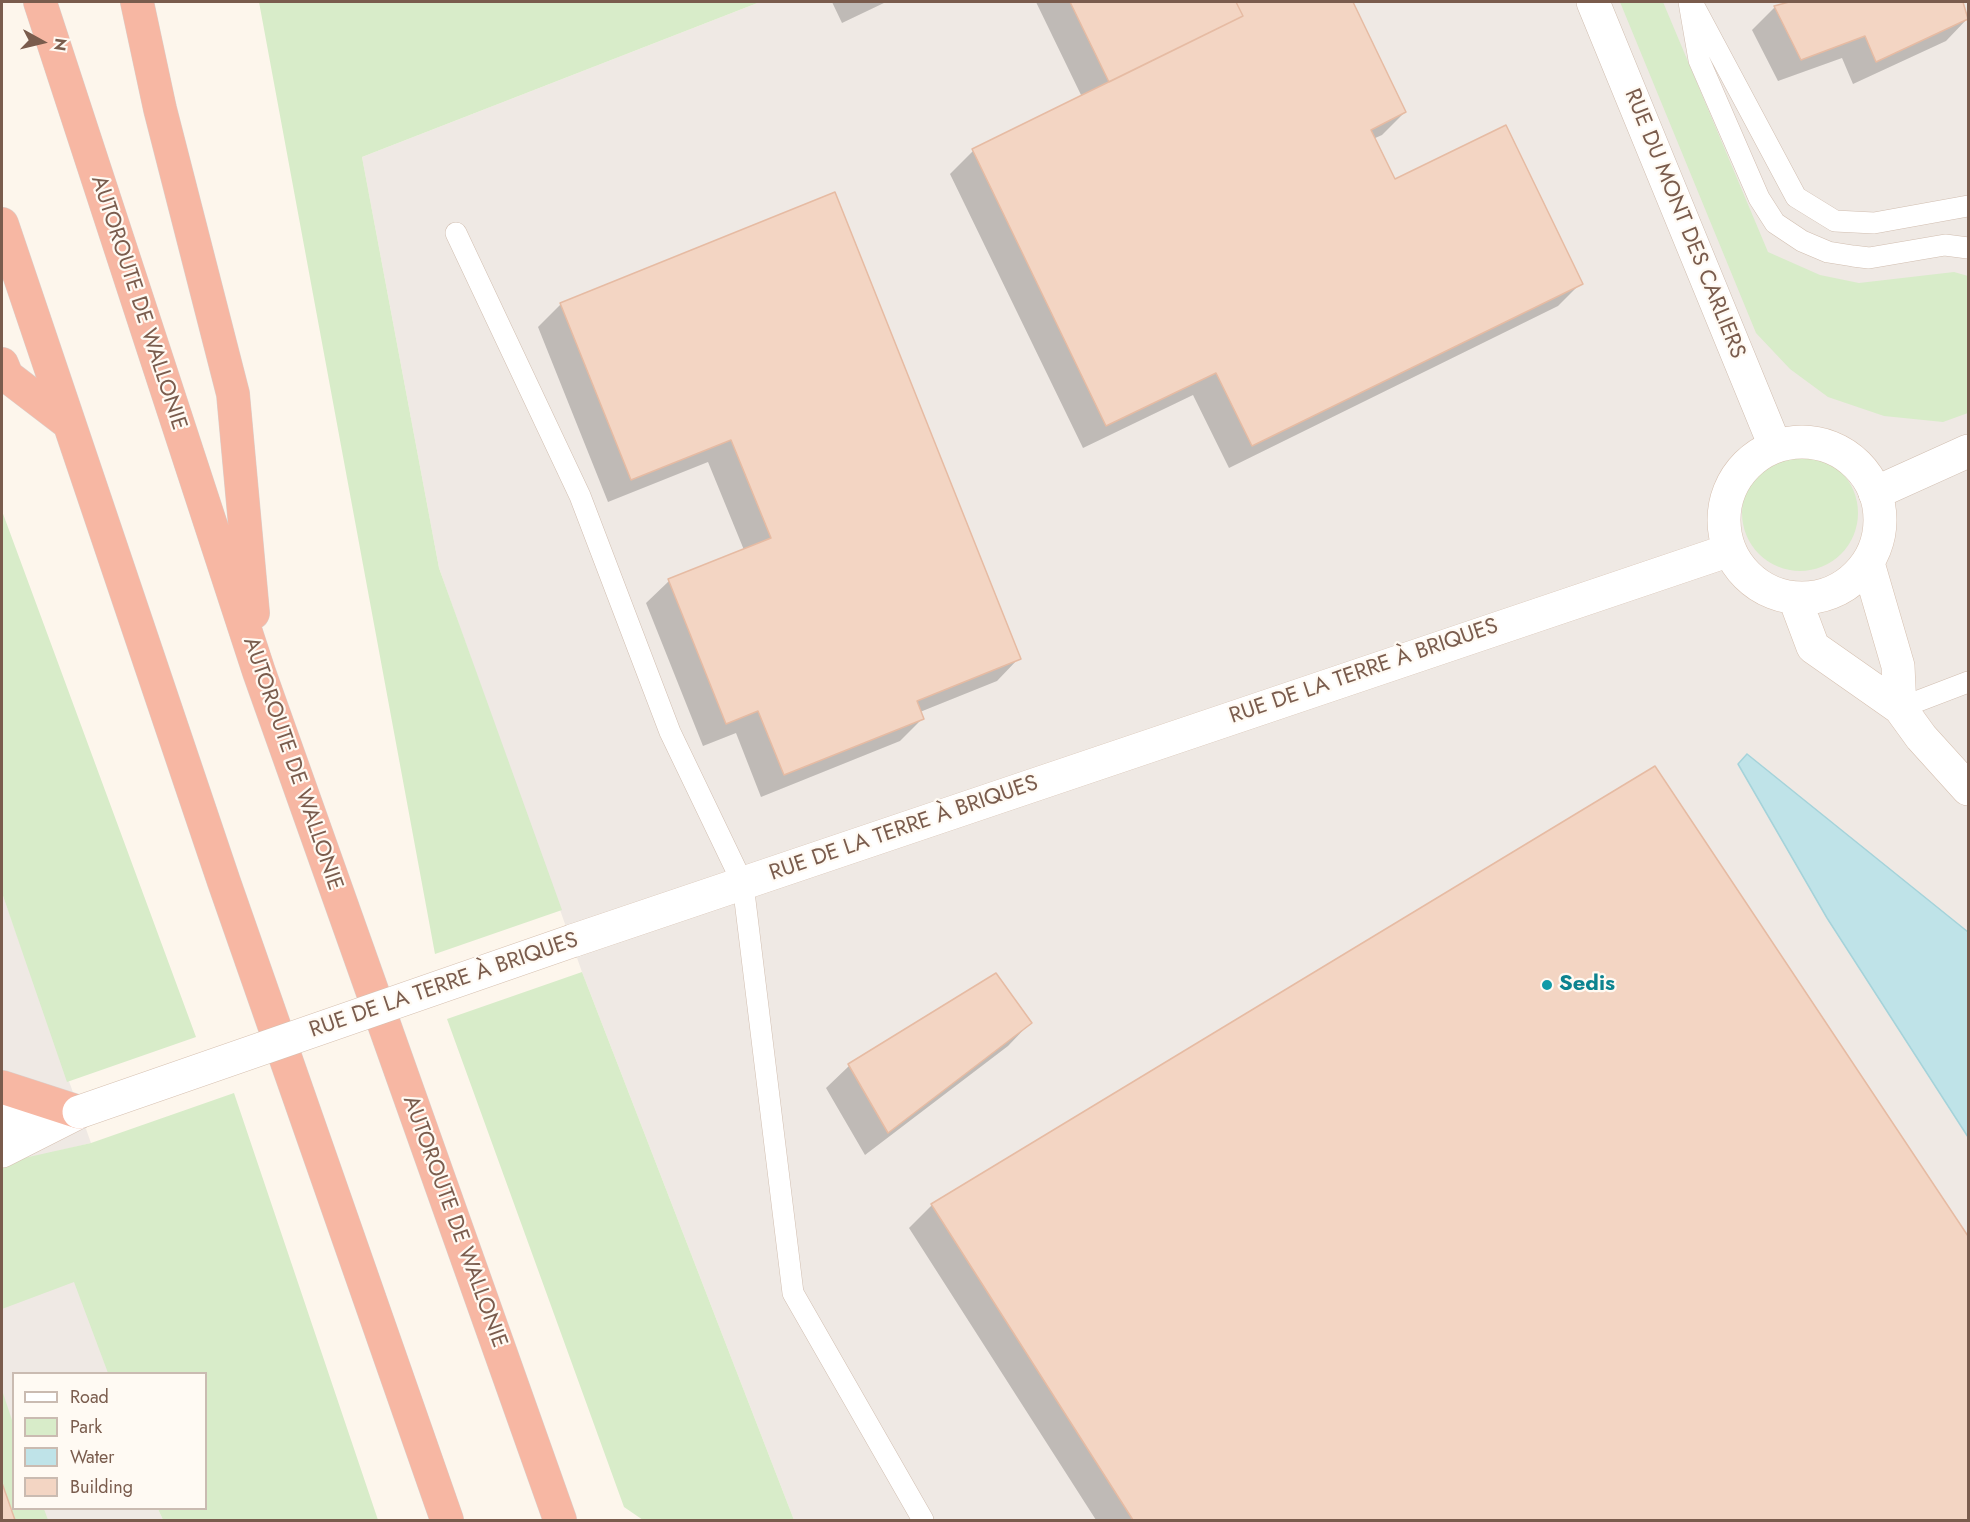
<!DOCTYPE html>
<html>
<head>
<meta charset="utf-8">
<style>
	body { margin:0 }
	#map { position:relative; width:1970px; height:1522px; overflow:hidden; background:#fdf6ec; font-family:Jost,sans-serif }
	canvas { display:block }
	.frame { position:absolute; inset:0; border:3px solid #7a5c4d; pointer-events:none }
	.legend { position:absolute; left:12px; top:1372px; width:195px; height:138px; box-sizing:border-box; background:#fffaf3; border:2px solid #cabbb1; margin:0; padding:8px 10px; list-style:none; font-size:18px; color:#7a5c4d }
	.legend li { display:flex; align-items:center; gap:12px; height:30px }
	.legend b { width:30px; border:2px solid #cabbb1 }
	.north { position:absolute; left:12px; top:12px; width:60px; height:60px; -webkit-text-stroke:4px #fffaf3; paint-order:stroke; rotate:98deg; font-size:16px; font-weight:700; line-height:24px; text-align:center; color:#7a5c4d }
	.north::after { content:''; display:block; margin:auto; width:21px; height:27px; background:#7a5c4d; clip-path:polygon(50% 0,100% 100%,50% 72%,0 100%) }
</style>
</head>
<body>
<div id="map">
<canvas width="1970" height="1522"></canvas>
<div class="frame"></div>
<ul class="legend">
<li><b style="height:8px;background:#fff"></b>Road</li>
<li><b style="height:16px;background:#d8ecc9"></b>Park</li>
<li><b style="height:16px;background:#bfe3e8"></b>Water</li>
<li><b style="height:16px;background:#f3d5c3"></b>Building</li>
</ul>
<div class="north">N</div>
</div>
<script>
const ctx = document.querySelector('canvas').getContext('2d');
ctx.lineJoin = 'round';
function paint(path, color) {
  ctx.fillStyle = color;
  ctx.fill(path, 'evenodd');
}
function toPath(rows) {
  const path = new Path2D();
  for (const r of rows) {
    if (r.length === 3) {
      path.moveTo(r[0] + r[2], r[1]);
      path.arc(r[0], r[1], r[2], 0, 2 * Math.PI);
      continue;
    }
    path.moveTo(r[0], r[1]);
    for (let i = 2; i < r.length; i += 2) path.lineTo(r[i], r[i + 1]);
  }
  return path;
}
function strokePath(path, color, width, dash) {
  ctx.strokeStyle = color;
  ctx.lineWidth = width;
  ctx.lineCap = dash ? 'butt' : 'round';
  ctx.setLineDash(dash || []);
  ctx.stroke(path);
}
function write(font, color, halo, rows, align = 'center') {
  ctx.font = font + ' Jost,sans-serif';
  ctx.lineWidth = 4.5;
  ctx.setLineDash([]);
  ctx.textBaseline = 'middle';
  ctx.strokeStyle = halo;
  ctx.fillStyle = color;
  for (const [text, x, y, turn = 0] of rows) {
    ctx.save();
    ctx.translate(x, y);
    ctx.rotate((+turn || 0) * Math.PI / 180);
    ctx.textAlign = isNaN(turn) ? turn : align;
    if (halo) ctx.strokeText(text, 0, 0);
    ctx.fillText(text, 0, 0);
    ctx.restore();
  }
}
paint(toPath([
	[760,2,1968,2,1968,1520,794,1520,582,972,439,568,362,157],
	[2,893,91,1143,46,1154,114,1373,14,1374,14,1508,158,1509,163,1520,2,1520]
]), '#efe9e4');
paint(toPath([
	[259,2,760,2,362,157,439,568,562,910,435,954],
	[1620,2,1663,2,1768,252,1820,275,1859,283,1954,272,1968,276,1968,413,1943,422,1884,416,1828,397,1790,369,1756,333],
	[1800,513,58],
	[2,511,196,1037,67,1082,2,893],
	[582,972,794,1520,643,1520,624,1507,447,1019],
	[234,1093,378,1520,163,1520,158,1509,206,1508,206,1374,108,1373,74,1282,2,1309,2,1163,91,1143],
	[2,1390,13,1423,14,1508,44,1509,48,1520,2,1520]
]), '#d8ecc9');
const water = toPath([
	[1747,754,1968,932,1968,1137,1827,918,1738,764,1747,754]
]);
paint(water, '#bfe3e8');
strokePath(water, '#a5d3da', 1.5);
paint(toPath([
	[832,2,886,2,842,23],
	[1036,2,1351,2,1405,112,1382,135,1373,139,1394,181,1581,283,1558,306,1229,468,1193,395,1083,448,950,174,973,151,1082,97],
	[1794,2,1962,2,1968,18,1946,41,1853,84,1842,58,1778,81,1752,30,1775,7],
	[561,304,1019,658,997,681,920,712,923,718,900,741,761,797,736,733,703,746,646,603,669,581,744,550,708,462,608,502,538,327],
	[1654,768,1968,1239,1968,1520,1096,1520,909,1228,932,1205],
	[996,975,1030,1023,1008,1046,865,1155,826,1088,849,1066],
	[2,1487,13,1520,2,1520]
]), '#0003');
const building = toPath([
	[1070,2,1236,2,1243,16,1109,82,1070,2],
	[1236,2,1353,2,1406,112,1371,130,1395,179,1506,125,1583,284,1252,446,1216,373,1106,426,972,149,1243,16,1236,2],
	[1789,2,1963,2,1968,19,1876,62,1865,36,1801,60,1774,6,1789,2],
	[835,192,1021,659,917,701,924,719,784,775,758,711,726,724,668,579,771,538,731,440,631,480,560,303,835,192],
	[1655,766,1968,1236,1968,1520,1133,1520,931,1204,1655,766],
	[996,973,1032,1023,888,1133,848,1064,996,973],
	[2,1483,15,1520,2,1520,2,1483]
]);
paint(building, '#f3d5c3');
strokePath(building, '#e6bba3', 1.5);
const service = toPath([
	[1689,2,1699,60,1759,198,1775,223,1802,241,1828,252,1853,256,1869,258,1945,245,1968,248],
	[1695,8,1796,197,1835,221,1874,223,1968,206],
	[456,233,580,496,670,732,743,884,793,1293,923,1520],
	[1900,708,1968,682]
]);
const tertiary = toPath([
	[1593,2,1775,446],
	[1875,493,1968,451]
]);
const secondary = toPath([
	[1802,520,78],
	[1868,563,1898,666,1900,708],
	[1795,599,1813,647,1900,708,1921,737,1968,789],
	[572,941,1730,550],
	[2,1117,65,1113],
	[2,1151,79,1112]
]);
const motorway = toPath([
	[40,2,259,672,560,1520],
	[137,2,160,109,233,394,253,613],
	[2,224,224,882,447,1520],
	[2,364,7,376,67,422],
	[2,1087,79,1112]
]);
strokePath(service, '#d1beb0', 22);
strokePath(tertiary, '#d1beb0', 34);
strokePath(secondary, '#d6c0b0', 34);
strokePath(motorway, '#dad1cd', 34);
strokePath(service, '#fff', 21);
strokePath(tertiary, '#fff', 33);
strokePath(secondary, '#fff', 33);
strokePath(motorway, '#f7b7a3', 33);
const secondaryBridge = toPath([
	[79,1112,572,941]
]);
strokePath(secondaryBridge, '#d6c0b0', 34, []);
strokePath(secondaryBridge, '#fff', 33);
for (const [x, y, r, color] of [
	[1547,985,6,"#0f9aa8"]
]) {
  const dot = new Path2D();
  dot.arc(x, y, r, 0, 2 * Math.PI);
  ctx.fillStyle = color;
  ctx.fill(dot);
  strokePath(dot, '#fffaf3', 2);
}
write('22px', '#7a5c4d', '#fffaf3', [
	["RUE DU MONT DES CARLIERS",1684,224,68],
	["AUTOROUTE DE WALLONIE",138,303,72],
	["RUE DE LA TERRE À BRIQUES",1364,672,-19],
	["AUTOROUTE DE WALLONIE",292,764,71],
	["RUE DE LA TERRE À BRIQUES",904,829,-19],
	["RUE DE LA TERRE À BRIQUES",444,986,-19],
	["AUTOROUTE DE WALLONIE",454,1222,70]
]);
write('bold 22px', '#0d838f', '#fffaf3', [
	["Sedis",1559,985]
], 'left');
</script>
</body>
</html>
